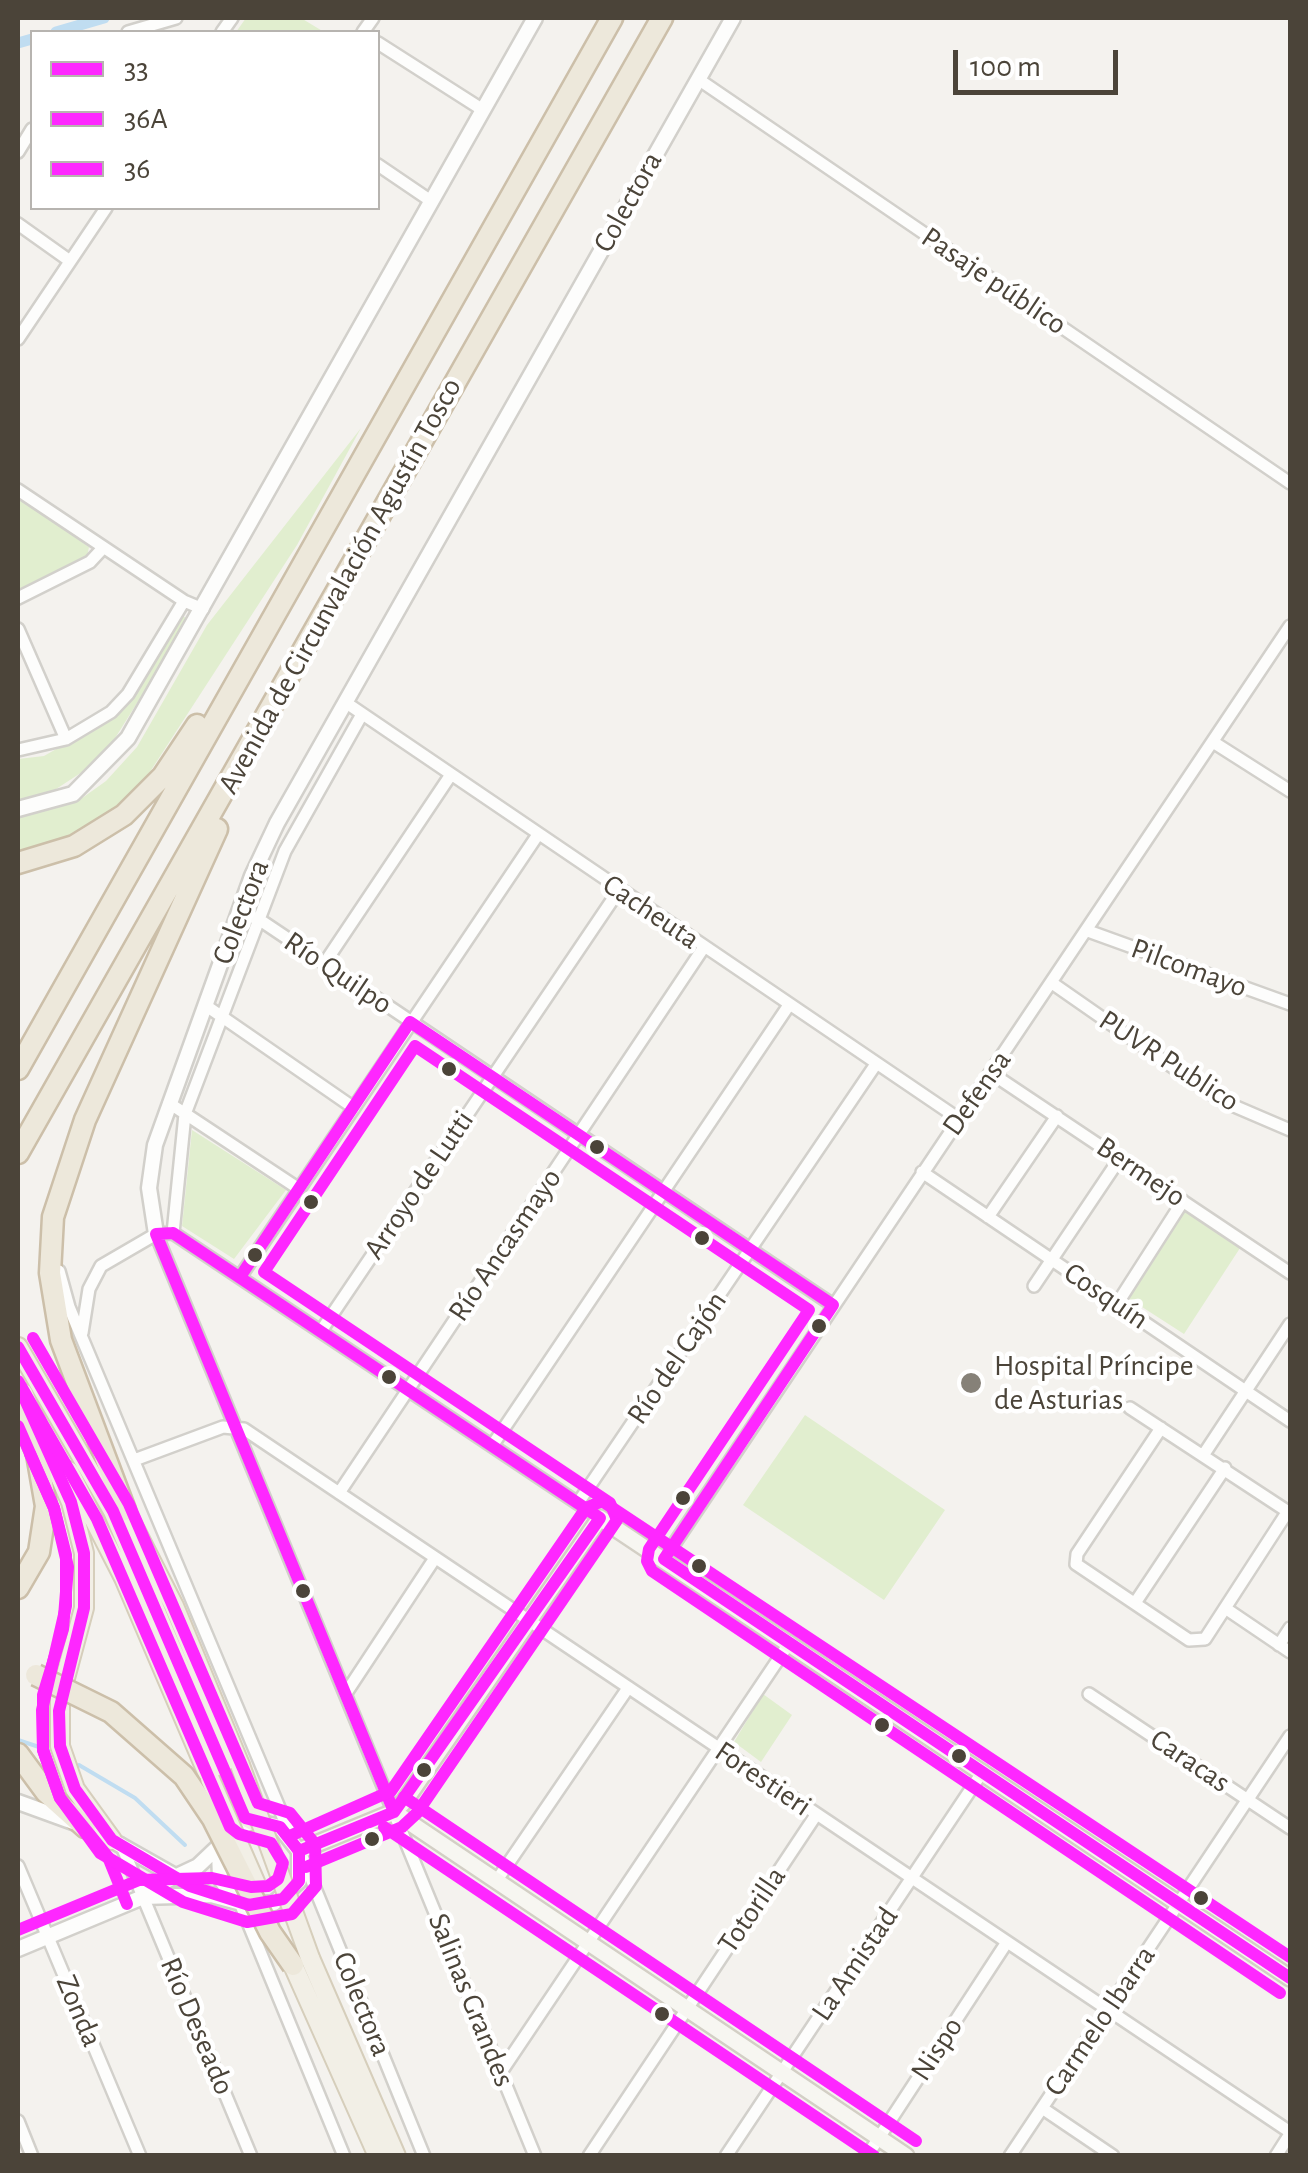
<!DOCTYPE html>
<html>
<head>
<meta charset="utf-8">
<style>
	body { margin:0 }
	#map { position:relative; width:1308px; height:2173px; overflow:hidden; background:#f4f2ee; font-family:"Alegreya Sans",sans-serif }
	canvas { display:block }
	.frame { position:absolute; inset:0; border:20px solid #4b4439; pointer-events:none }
	.legend { position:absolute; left:30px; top:30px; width:350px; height:180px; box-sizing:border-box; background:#fff; border:2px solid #b7b4b0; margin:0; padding:12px 18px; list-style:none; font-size:30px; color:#4b4439 }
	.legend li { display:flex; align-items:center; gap:20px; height:50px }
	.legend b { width:50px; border:2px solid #b7b4b0 }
	.scale { position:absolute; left:953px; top:50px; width:165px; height:45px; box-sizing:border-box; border:5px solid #4b4439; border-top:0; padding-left:12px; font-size:30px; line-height:35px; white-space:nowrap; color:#4b4439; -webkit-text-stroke:8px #fff; paint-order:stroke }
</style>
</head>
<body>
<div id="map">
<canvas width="1308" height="2173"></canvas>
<div class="frame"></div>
<ul class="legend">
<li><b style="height:12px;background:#fe27ff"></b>33</li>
<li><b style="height:12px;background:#fe27ff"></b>36A</li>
<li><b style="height:12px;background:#fe27ff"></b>36</li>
</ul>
<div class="scale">100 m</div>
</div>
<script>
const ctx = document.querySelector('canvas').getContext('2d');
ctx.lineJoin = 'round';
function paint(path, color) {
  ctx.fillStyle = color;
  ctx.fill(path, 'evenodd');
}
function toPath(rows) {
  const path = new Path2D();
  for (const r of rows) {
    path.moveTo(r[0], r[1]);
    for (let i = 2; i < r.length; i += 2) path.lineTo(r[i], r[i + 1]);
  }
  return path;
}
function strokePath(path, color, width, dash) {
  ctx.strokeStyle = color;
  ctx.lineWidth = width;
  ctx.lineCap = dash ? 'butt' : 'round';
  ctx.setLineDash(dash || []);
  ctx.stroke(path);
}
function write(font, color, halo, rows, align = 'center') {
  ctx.font = font + ' "Alegreya Sans",sans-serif';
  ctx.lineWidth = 9;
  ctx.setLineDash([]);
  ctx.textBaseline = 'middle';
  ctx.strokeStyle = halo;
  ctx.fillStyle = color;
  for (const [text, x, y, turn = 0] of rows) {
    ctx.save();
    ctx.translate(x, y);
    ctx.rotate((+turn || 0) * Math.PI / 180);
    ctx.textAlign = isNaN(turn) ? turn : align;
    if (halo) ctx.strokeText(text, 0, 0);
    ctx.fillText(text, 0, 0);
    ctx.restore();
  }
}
paint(toPath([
	[246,18,301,18,324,32,236,32],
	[361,428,297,545,133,798,85,830,18,855,18,817,78,801,106,781,137,747,207,625],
	[18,496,89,547,87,557,18,590],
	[180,614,189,620,102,759,47,795,18,803,18,759,44,756,121,712],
	[192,1130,286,1190,234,1259,182,1226],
	[1184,1206,1242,1245,1184,1334,1125,1296],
	[805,1415,945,1510,884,1600,743,1505],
	[763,1694,792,1715,761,1762,734,1742]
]), '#e1eecf');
strokePath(toPath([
	[18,1740,48,1750],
	[79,1765,135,1798,185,1845]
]), '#c0ddf1', 4);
strokePath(toPath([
	[56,32,104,18],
	[18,43,32,39]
]), '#c0ddf1', 11);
const minor = toPath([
	[128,32,176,18],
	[222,32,232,18],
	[363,32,373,18],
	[378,43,483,110],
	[698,79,1290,483],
	[18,152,32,129],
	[378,165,431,201],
	[18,224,70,261],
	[18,339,106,208],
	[18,490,184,601,203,609],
	[18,598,90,562,103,548],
	[18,629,66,739],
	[345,702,959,1119],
	[1213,742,1290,791],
	[18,750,66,739,111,712,128,694,184,601],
	[239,912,260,920,833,1305],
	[1088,931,1290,1004],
	[324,964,450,776],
	[1052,983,1220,1100,1290,1130],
	[205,1005,354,1108],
	[991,1073,1290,1273],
	[169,1103,299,1189],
	[922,1172,1290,1421],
	[988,1217,1057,1116],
	[173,1233,185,1114,285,851,361,716],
	[156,1234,535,2156],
	[59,1271,69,1307,291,1836],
	[240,1277,537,836],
	[1034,1286,1120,1158],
	[1117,1304,1183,1201],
	[321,1331,619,890],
	[82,1333,89,1289,101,1266,156,1234,173,1233,600,1518],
	[1130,1408,1290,1513],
	[1161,1428,1077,1554,1076,1564,1189,1640,1205,1639,1288,1511],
	[492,1446,789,1005],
	[1204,1454,1290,1324],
	[137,1459,223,1427,244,1429,1290,2132],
	[339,1493,704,947],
	[578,1503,876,1064],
	[664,1559,1290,626],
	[1135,1603,1225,1468],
	[1225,1608,1290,1652],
	[1279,1645,1290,1628],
	[346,1693,435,1558],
	[1089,1694,1290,1828],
	[121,1844,251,2156],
	[301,1854,424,2156],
	[18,1866,140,2156],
	[497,1880,628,1688],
	[240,1903,344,2156],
	[501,2072,790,1642],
	[1042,2108,1113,2156],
	[18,2121,32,2156],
	[589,2156,816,1815],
	[726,2156,983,1771],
	[867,2156,1007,1942],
	[1010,2156,1290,1736],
	[1276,2156,1290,2134]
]);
const tertiary = toPath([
	[18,809,73,794,128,738,535,18],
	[156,1234,149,1188,155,1145,252,876,277,823,733,18],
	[18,1802,73,1822],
	[106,1837,205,1893],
	[219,1851,220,1878,235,1900],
	[18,1949,143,1897,149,1889,198,1866,237,1829,253,1821,280,1827,299,1851,299,1881,274,1903,249,1905,211,1895,143,1897]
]);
const secondary = toPath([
	[394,1812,906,2156],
	[299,1851,394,1812,404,1802,600,1518,1290,1978]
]);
const primary = toPath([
	[18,1347,113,1511,243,1815,253,1821],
	[23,1393,71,1502,84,1553,84,1608,60,1697,60,1746,75,1789,112,1840],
	[69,1471,124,1578,210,1779],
	[125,1510,174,1606,240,1765],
	[310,1958,396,2156],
	[293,1965,378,2156]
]);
const motorway = toPath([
	[18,863,74,846,124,815,163,776,197,725],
	[18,1069,612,18],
	[18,1153,662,18],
	[18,1406,37,1454,46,1506,39,1552,18,1588],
	[125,1510,61,1340,50,1273,53,1217,85,1120,217,829],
	[18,1754,46,1792,85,1827]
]);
strokePath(minor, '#d2d0cb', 16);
strokePath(tertiary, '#d2d0cb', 19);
strokePath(secondary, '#d3cfc5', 20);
strokePath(primary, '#d6cebb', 22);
strokePath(motorway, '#ccbfa9', 25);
strokePath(minor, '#fdfdfc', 11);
strokePath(tertiary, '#fdfdfc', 14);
strokePath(secondary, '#f7f6f1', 15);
strokePath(primary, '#f2efe6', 18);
strokePath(motorway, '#ede8db', 20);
const primaryBridge = toPath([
	[240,1765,310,1958],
	[210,1779,256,1884]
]);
const motorwayBridge = toPath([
	[36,1675,111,1712,184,1776,213,1819,270,1932,293,1965]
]);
strokePath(primaryBridge, '#d6cebb', 22, []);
strokePath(motorwayBridge, '#ccbfa9', 25, []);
strokePath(primaryBridge, '#f2efe6', 18);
strokePath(motorwayBridge, '#ede8db', 20);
strokePath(toPath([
	[410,1022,833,1305],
	[173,1233,600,1518,394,1812,156,1234,173,1233],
	[240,1277,410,1022],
	[18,1347,113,1511,245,1818,280,1827,299,1851,299,1881,283,1899,249,1905,190,1886,112,1840,75,1789,60,1746,59,1711,84,1608,84,1553,71,1502,18,1384],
	[664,1559,1290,1978],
	[664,1559,833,1305],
	[299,1851,394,1812]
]), '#fe27ff', 12);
strokePath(toPath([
	[18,1381,97,1519,230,1827,239,1834,271,1843,283,1863,278,1879,268,1886,251,1887,212,1878,139,1880,18,1930],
	[30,1454,54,1508,68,1567,63,1629,43,1695,43,1750,60,1798,108,1857,127,1904],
	[384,1827,874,2156],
	[306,1867,402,1827,417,1813,617,1520,610,1503,264,1272,415,1046,809,1310,649,1549,647,1561,652,1571,1280,1993]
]), '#fe27ff', 12);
strokePath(toPath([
	[18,1426,54,1508,66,1555,66,1606,42,1710,43,1750,60,1798,100,1853,183,1902,247,1922,292,1914,316,1886,315,1844,290,1813,258,1803,129,1504,33,1338],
	[404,1797,916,2141],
	[292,1835,391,1791,586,1508,602,1501,1290,1957]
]), '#fe27ff', 12);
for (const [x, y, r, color] of [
	[449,1069,9,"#4b4439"],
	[597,1147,9,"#4b4439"],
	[311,1202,9,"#4b4439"],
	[702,1238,9,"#4b4439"],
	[255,1255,9,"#4b4439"],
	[819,1326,9,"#4b4439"],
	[389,1377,9,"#4b4439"],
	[971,1383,12,"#868178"],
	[683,1498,9,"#4b4439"],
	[699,1566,9,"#4b4439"],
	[303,1591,9,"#4b4439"],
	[882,1725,9,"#4b4439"],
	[959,1756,9,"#4b4439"],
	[424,1770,9,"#4b4439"],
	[372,1839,9,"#4b4439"],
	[1201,1898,9,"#4b4439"],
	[662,2014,9,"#4b4439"]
]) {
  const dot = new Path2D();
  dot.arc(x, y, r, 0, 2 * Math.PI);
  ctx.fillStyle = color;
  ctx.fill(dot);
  strokePath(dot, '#fff', 4);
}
write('30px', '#4b4439', '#fff', [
	["Colectora",628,202,-61],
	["Pasaje público",994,281,34],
	["Avenida de Circunvalación Agustín Tosco",340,586,-61],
	["Colectora",241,912,-69],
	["Cacheuta",651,912,34],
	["Pilcomayo",1189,968,20],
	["Río Quilpo",338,973,34],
	["PUVR Publico",1169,1061,33],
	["Defensa",977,1093,-55],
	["Bermejo",1141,1172,34],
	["Arroyo de Lutti",419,1185,-56],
	["Río Ancasmayo",505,1245,-56],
	["Cosquín",1106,1296,34],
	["Río del Cajón",677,1358,-56],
	["Caracas",1190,1761,34],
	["Forestieri",763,1779,34],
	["Totorilla",752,1910,-56],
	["La Amistad",855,1964,-56],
	["Salinas Grandes",471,2000,68],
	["Colectora",362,2004,68],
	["Zonda",79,2011,67],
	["Carmelo Ibarra",1100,2021,-56],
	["Río Deseado",197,2026,67],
	["Nispo",937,2049,-57]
]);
write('30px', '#4b4439', '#fff', [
	["Hospital Príncipe",994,1366],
	["de Asturias",994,1400]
], 'left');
</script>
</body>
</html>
